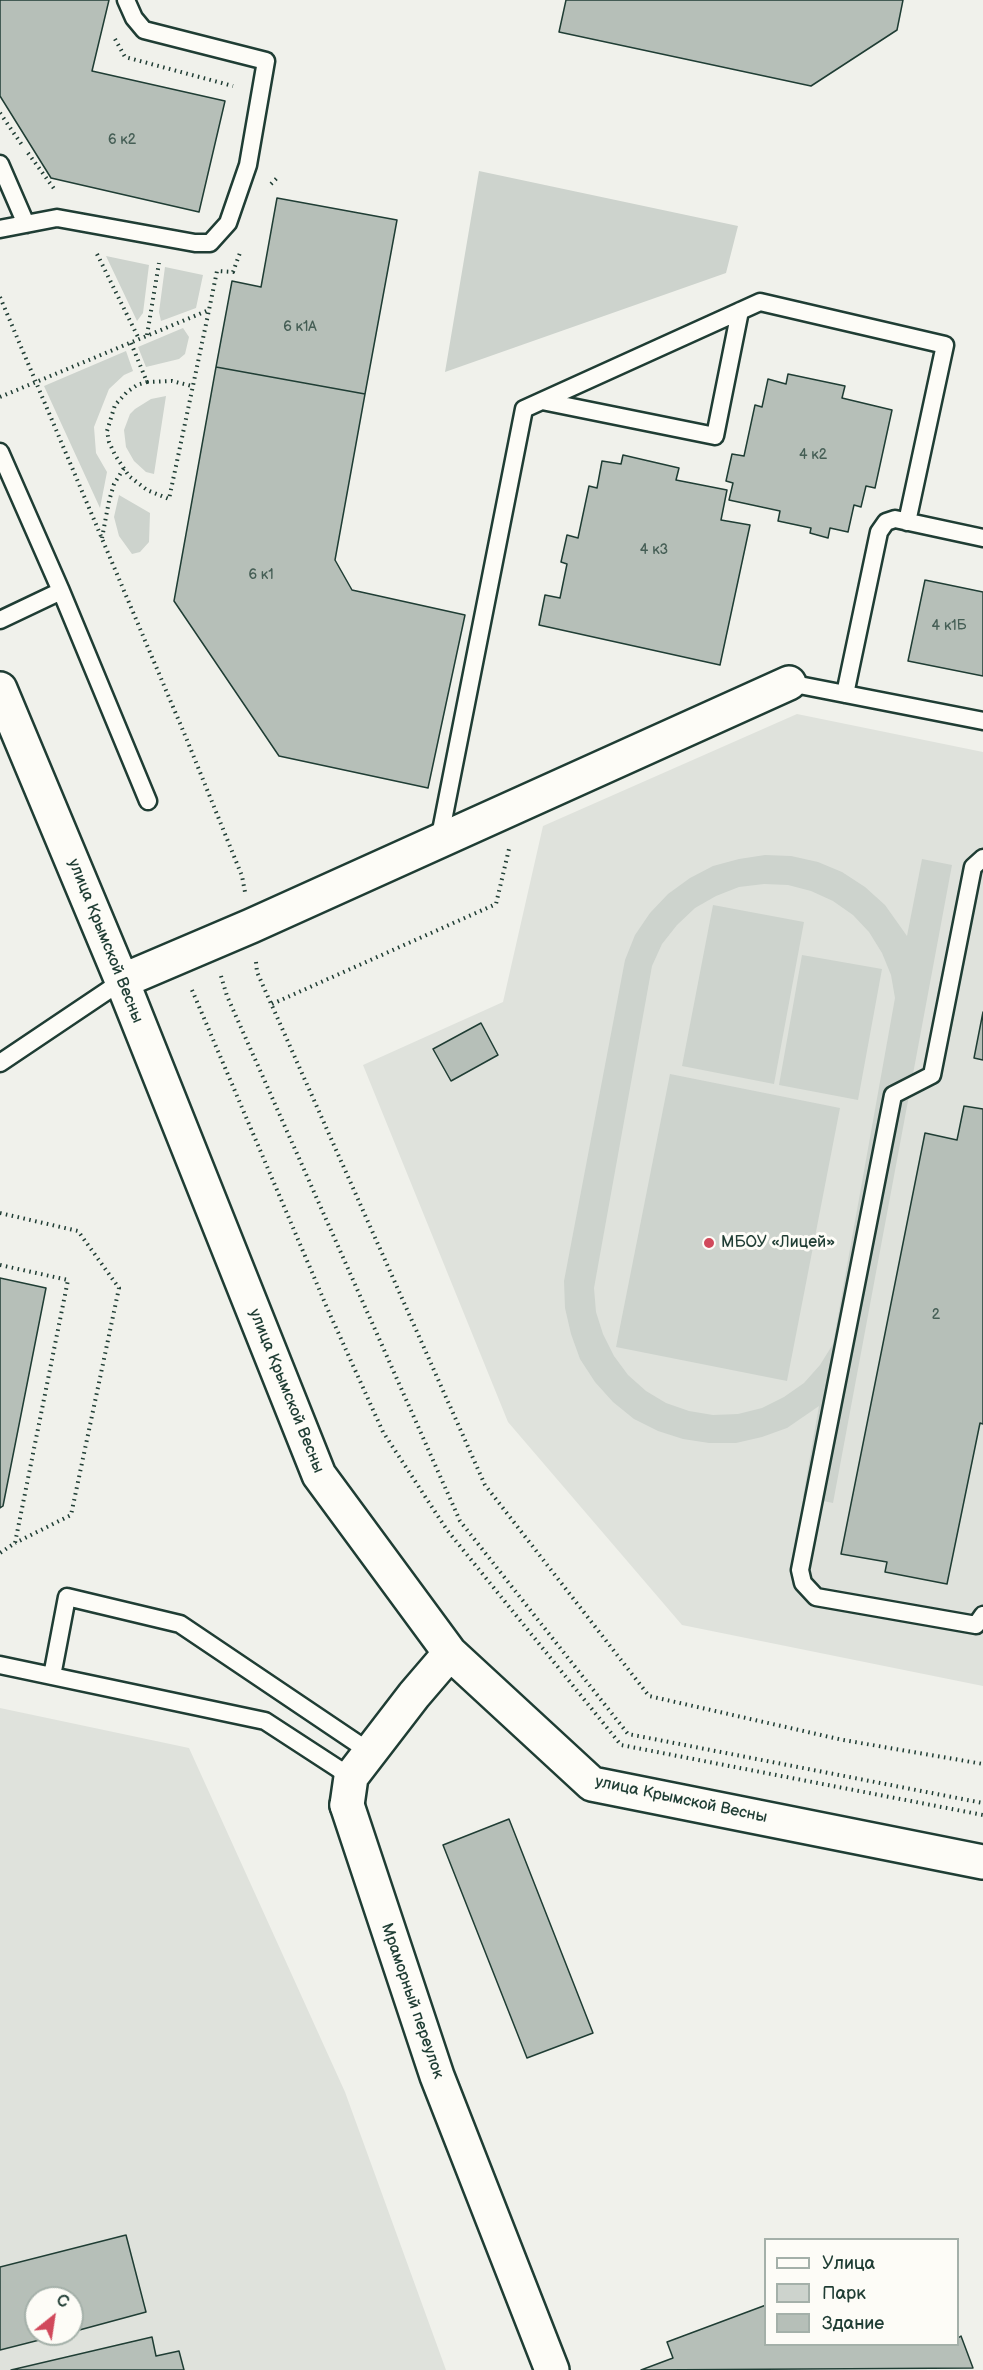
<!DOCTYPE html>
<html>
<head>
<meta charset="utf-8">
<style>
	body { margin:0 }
	#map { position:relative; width:983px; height:2370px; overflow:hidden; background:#f0f1eb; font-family:"Balsamiq Sans",sans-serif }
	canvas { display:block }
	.legend { position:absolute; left:764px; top:2238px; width:195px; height:108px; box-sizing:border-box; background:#fdfcf7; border:2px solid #a4b0a9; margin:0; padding:8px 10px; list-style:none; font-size:18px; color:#1f3d34 }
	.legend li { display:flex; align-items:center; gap:12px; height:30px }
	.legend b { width:30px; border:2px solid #a4b0a9 }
	.north { position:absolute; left:24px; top:2286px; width:60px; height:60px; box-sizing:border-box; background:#fdfcf7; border:2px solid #a4b0a9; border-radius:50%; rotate:30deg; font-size:16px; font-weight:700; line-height:24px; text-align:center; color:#1f3d34 }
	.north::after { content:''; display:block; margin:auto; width:21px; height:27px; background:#d1495b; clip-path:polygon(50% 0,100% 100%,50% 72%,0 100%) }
</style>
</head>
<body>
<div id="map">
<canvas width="983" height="2370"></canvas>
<ul class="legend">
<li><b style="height:8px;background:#fdfcf7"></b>Улица</li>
<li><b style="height:16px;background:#cdd3cd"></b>Парк</li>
<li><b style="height:16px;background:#b6bfb8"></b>Здание</li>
</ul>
<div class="north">С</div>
</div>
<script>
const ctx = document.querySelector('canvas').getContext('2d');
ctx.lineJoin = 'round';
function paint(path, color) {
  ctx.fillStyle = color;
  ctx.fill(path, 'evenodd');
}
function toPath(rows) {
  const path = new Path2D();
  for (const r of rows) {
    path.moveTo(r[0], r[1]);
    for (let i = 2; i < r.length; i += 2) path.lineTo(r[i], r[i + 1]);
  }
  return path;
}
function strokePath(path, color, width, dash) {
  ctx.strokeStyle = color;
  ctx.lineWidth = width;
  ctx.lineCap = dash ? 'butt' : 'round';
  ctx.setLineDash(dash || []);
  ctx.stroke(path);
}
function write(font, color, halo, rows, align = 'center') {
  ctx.font = font + ' "Balsamiq Sans",sans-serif';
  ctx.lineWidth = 6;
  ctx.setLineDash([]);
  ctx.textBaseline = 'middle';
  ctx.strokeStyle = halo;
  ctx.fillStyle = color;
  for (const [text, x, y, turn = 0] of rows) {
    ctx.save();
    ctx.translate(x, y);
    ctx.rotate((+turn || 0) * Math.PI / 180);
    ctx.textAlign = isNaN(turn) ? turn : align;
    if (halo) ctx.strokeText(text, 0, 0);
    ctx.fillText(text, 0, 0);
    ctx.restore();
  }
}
paint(toPath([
	[797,714,983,752,983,1686,682,1625,508,1422,363,1065,503,1002,543,826],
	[0,1708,189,1748,345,2092,446,2370,0,2370],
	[36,2298,72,2298,72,2334,36,2334]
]), '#dfe2dc');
paint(toPath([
	[479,171,738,226,726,273,445,372],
	[106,256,149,265,143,313,137,321],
	[165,267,203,275,196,308,161,321,159,312],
	[183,328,189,337,185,354,179,359,146,367,138,347],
	[126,351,133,371,124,375,109,389,94,427,96,453,107,472,100,508,44,386],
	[166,396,154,474,146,472,134,461,126,447,124,430,130,414,135,409,151,399],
	[119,495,150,513,149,542,140,552,132,554,119,536,114,517],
	[765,855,791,856,818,862,842,872,865,887,885,905,907,936,922,859,952,865,833,1503,803,1497,819,1406,787,1428,762,1437,736,1443,709,1443,683,1439,658,1431,634,1419,613,1402,595,1382,580,1359,571,1334,565,1308,564,1281,625,960,635,935,650,913,668,894,690,878,713,866,739,859],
	[764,884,788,885,811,891,833,901,853,915,869,932,882,953,891,975,895,998,833,1344,820,1365,804,1383,784,1397,762,1408,738,1414,713,1415,689,1411,666,1403,646,1391,628,1375,614,1356,603,1334,596,1312,594,1288,652,966,662,944,677,925,695,908,716,896,739,887],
	[713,905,804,922,774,1084,682,1066],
	[802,955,882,969,858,1100,779,1085],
	[670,1074,840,1108,787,1381,616,1347]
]), '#cdd3cd');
const building = toPath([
	[0,0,109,0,92,71,225,101,199,212,51,178,0,96,0,0],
	[566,0,903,0,897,30,811,86,559,32,566,0],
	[277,198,397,220,365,394,216,367,232,281,261,287,277,198],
	[216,367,365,394,335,560,352,590,465,615,428,788,279,756,174,601,216,367],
	[788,374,845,386,842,398,892,410,875,488,866,486,861,507,854,505,848,532,830,528,828,538,810,533,811,528,778,521,780,511,729,500,733,483,726,481,732,454,744,456,755,405,762,407,768,379,786,384,788,374],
	[623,455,679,468,676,480,727,490,721,520,750,525,720,665,539,625,545,595,560,598,567,564,561,562,567,535,578,538,589,486,597,488,602,461,621,464,623,455],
	[925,580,983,592,983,676,908,661,925,580],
	[983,1012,983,1060,974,1058,983,1012],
	[481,1023,498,1055,451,1081,433,1049,481,1023],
	[964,1106,983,1109,983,1424,980,1423,947,1584,885,1572,887,1562,841,1554,925,1133,957,1140,964,1106],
	[0,1278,46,1288,3,1506,0,1508,0,1278],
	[509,1819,593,2033,527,2058,443,1845,509,1819],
	[126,2235,146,2312,72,2332,72,2298,36,2298,36,2334,63,2334,0,2350,0,2267,126,2235],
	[766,2305,766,2344,958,2344,958,2338,961,2336,973,2368,641,2370,673,2358,667,2342,766,2305],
	[152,2337,156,2356,179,2351,184,2370,11,2370,152,2337]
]);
paint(building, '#b6bfb8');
strokePath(building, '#1f3d34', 1.5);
const lane = toPath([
	[0,164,26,224],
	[0,229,57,218,195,243,210,243,228,223,248,165,266,61,144,30,134,18,126,0],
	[542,401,715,436,740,311],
	[0,452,61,591,0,620],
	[61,591,148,801],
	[789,683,983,721],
	[845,694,879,532,886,522,895,519,983,538],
	[439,841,524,409,760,302,945,345,907,522],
	[983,858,973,867,932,1075,893,1095,800,1570,803,1583,816,1597,976,1625,983,1615],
	[0,1063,122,981],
	[0,1665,265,1721,351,1777],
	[52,1676,67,1597,180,1624,370,1752]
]);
const street = toPath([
	[0,689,122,981,319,1475,450,1653,592,1784,983,1862],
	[122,981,251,926,789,683],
	[347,1805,351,1777,414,1695,450,1653]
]);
const secondary = toPath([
	[347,1805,437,2076,552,2370]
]);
strokePath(lane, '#1f3d34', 21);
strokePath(street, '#1f3d34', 38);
strokePath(secondary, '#1f3d34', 38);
strokePath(toPath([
	[115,39,125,57,233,86],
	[0,113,22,145],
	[28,153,55,190],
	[271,184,279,176],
	[97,254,139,339],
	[0,297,187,740,242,876,245,892],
	[147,335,159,263],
	[131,343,147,382,137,385,127,392,115,405,107,431,109,442,115,455,129,476,147,490,169,499,209,310],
	[147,382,172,381,192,386],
	[0,397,209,310,217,271,233,272,241,250],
	[102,538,109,501,114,484,124,468],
	[256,962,257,972,485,1485,649,1696,843,1740,983,1764],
	[221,976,227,996,460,1521,628,1734,983,1803],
	[192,990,328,1310,383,1432,447,1530,621,1745,983,1815],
	[272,1004,496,904,509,849],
	[0,1213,78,1231,119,1288,71,1515,15,1543],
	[0,1265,68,1280,15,1543,0,1553]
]), '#1f3d34', 4, [1.5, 4.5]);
strokePath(lane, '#fdfcf7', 16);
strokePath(street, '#fdfcf7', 33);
strokePath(secondary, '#fdfcf7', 33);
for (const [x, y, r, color] of [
	[709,1243,6,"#d1495b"]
]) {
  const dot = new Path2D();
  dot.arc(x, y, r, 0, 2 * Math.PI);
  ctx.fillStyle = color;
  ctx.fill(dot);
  strokePath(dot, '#fdfcf7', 2);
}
write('14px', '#455e55', null, [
	["6 к2",122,140],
	["6 к1А",300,327],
	["4 к2",813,455],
	["4 к3",654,550],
	["6 к1",261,575],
	["4 к1Б",949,626],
	["2",936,1315]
]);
write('16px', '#1f3d34', '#fdfcf7', [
	["улица Крымской Весны",105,941,68],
	["улица Крымской Весны",286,1391,68],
	["улица Крымской Весны",681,1800,12],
	["Мраморный переулок",412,2001,71]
]);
write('16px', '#1f3d34', '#fdfcf7', [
	["МБОУ «Лицей»",721,1243]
], 'left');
</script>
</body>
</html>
